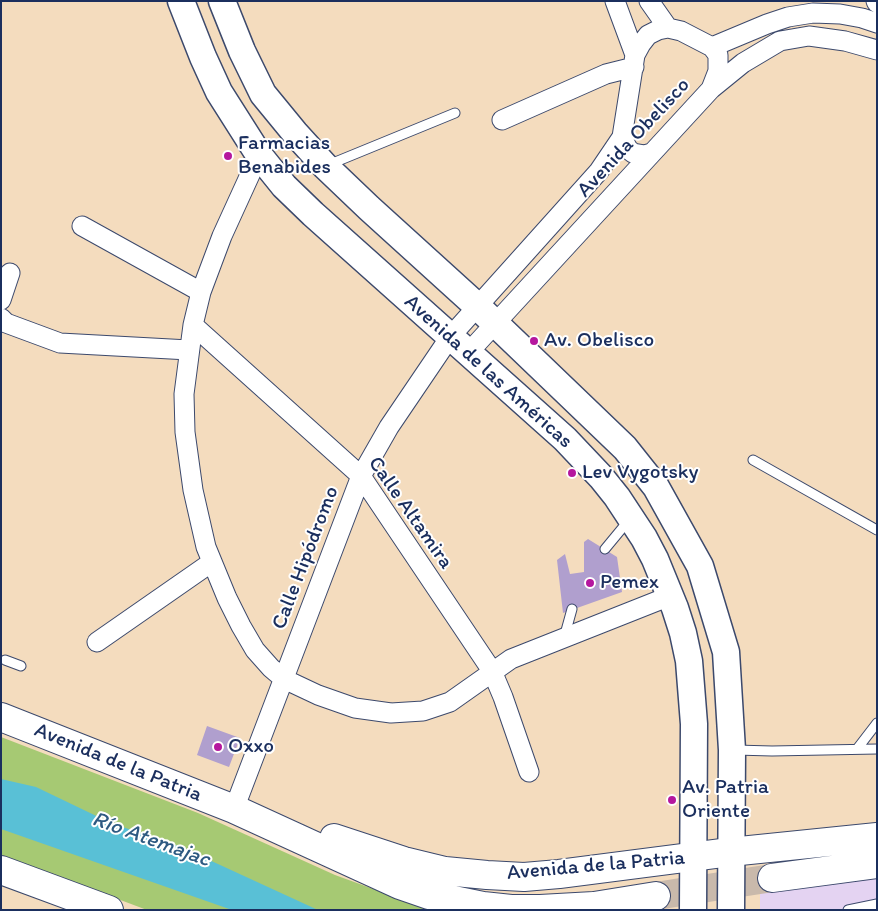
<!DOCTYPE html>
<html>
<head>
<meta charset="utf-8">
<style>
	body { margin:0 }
	#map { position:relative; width:878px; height:911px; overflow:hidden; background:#f4dcbe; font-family:Itim,sans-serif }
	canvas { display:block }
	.frame { position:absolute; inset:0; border:2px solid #1b2f5e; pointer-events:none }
</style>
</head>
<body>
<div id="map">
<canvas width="878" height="911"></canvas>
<div class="frame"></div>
</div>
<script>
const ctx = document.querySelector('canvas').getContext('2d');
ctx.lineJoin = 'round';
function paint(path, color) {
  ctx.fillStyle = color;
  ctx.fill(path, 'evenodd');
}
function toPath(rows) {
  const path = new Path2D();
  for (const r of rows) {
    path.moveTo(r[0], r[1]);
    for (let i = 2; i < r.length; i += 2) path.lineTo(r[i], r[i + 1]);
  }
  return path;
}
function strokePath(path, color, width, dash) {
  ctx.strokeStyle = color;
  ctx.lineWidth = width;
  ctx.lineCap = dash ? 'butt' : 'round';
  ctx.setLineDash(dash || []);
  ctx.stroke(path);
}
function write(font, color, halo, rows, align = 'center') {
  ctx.font = font + ' Itim,sans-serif';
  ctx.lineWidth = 4;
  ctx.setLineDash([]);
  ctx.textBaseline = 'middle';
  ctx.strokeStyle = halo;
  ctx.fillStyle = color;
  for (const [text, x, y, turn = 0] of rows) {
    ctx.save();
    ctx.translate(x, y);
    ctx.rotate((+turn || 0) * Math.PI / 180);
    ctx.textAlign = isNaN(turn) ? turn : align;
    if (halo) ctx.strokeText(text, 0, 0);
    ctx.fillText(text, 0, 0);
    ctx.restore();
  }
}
paint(toPath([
	[877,874,877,910,760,910,760,888]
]), '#e4d3f2');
paint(toPath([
	[1,737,198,813,335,875,431,910,147,910,1,855]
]), '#a6c973');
paint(toPath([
	[1,779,36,787,111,823,181,847,318,910,232,910,1,829]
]), '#59c0d6');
paint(toPath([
	[588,539,617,557,622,592,563,613,557,560,565,554,570,574,584,572,584,542],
	[207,726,240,738,229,767,197,755]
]), '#b09fce');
strokePath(toPath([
	[656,896,772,878]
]), '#c9b9ab', 28, [28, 14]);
const lane = toPath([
	[328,165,455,113],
	[753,460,877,530],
	[605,549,629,520],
	[564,638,572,609],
	[5,660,21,666],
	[857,749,877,723],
	[735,750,772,751,877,749],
	[848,910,877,904]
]);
const street = toPath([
	[615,1,635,55],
	[649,1,668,28],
	[876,1,877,3],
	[712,47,767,24,788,17,813,13,840,14,862,18,877,23],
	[502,120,606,74,634,67],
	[622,137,628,149,633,153,645,155,651,153],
	[259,155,222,236,201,292,193,325,184,394,185,432,193,490,206,547,227,598,241,626,255,650,271,668,284,679,318,695,355,708,391,713,423,711,450,702,511,659,670,596],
	[82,226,201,292],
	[1,300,10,273],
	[1,318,6,323,60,343,189,350],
	[193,325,361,476,492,671,503,697,529,772],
	[468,353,711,89,743,63,780,41,809,36,845,41,877,50],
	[97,642,212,562],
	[234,809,361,476,389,427,450,337,599,171,622,137,635,55,641,44,648,35,658,30,668,28,681,31,712,47,718,55,718,71,711,89]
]);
const secondary = toPath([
	[181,1,203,57,219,92,259,155,284,186,313,214,565,439,601,477,617,497,644,538,655,559,675,608,683,633,689,661,694,724,693,910],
	[222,1,242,51,263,94,295,133,325,166,369,208,477,306,625,448,656,487,700,566,726,652,732,750,731,910]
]);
const primary = toPath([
	[1,717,234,809,400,885,429,895,483,906,511,909,540,909,594,906,656,896],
	[334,838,404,861,445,871,487,875,524,877,559,874,730,852,877,837],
	[1,870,109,910],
	[772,878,877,864]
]);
strokePath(lane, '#3c496c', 11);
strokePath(street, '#3c496c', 21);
strokePath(secondary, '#3c496c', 29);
strokePath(primary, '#3c496c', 30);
strokePath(lane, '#fff', 9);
strokePath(street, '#fff', 19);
strokePath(secondary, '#fff', 26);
strokePath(primary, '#fff', 28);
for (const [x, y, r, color] of [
	[228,156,5,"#b5179e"],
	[534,341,5,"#b5179e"],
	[572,473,5,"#b5179e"],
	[590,583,5,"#b5179e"],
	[218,747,5,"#b5179e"],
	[672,800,5,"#b5179e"]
]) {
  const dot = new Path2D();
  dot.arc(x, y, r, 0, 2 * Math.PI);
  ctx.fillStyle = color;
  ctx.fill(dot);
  strokePath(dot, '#fff', 2);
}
write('21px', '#1b2f5e', '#fff', [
	["Avenida Obelisco",634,138,-47],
	["Avenida de las Américas",488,372,42],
	["Calle Altamira",410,513,55],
	["Calle Hipódromo",306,558,-69],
	["Avenida de la Patria",118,763,22],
	["Avenida de la Patria",596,866,-5]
]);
write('21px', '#1b2f5e', '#fff', [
	["Farmacias",238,144],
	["Benabides",238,168],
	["Av. Obelisco",544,341],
	["Lev Vygotsky",582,473],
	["Pemex",600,583],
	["Oxxo",228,747],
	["Av. Patria",682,788],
	["Oriente",682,812]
], 'left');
write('italic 22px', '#2e5a82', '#fff', [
	["Río Atemajac",151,840,20]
]);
</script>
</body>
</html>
